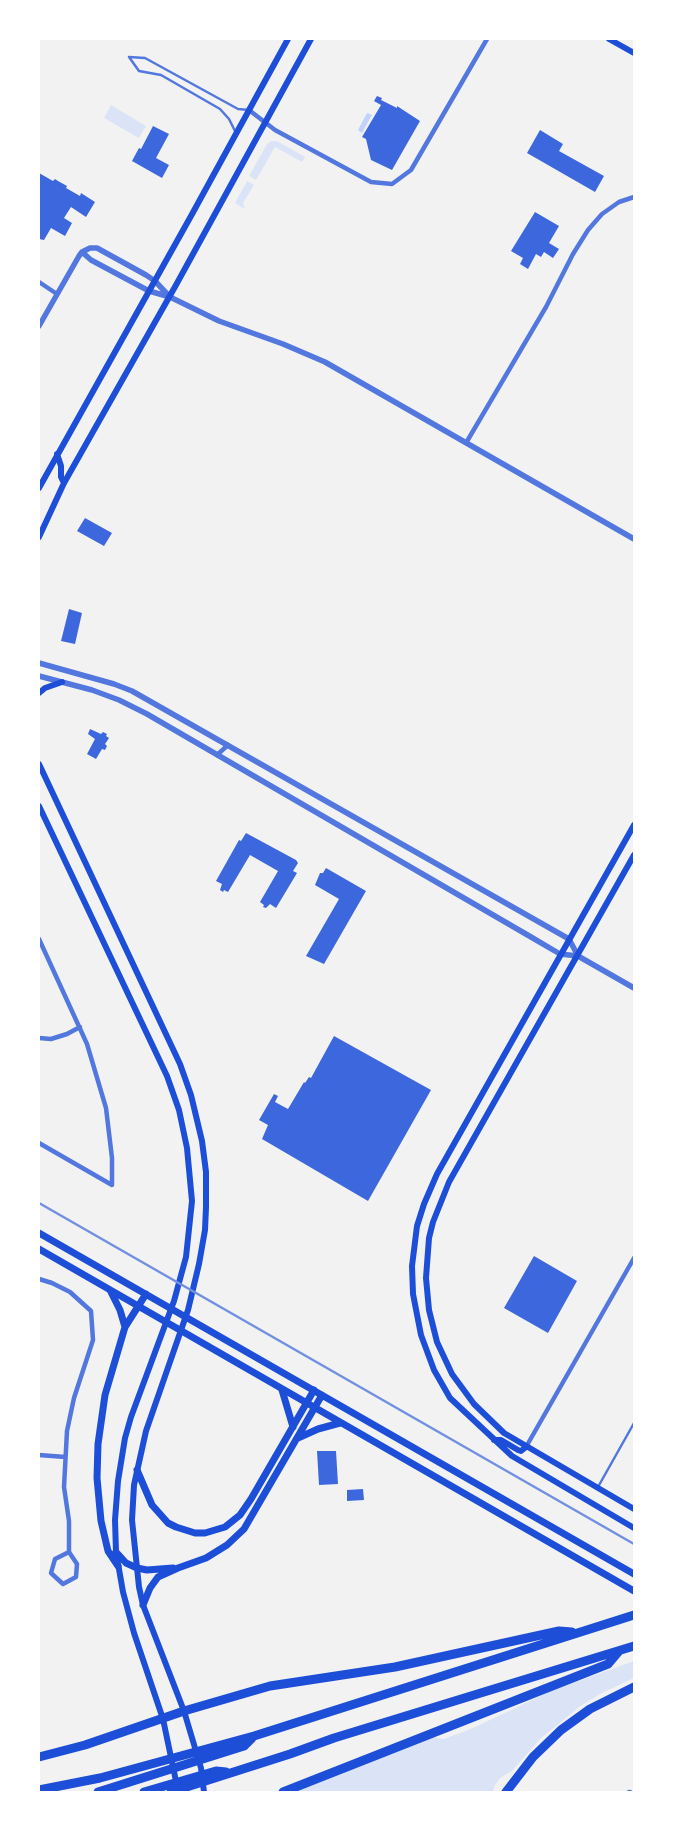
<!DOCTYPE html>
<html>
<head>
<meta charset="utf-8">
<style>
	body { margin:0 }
	#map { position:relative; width:673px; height:1831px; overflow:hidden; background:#f2f2f2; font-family:Inter,sans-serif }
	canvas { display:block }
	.frame { position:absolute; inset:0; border:40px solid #fff; pointer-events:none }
</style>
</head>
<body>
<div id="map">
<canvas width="673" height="1831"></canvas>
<div class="frame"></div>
</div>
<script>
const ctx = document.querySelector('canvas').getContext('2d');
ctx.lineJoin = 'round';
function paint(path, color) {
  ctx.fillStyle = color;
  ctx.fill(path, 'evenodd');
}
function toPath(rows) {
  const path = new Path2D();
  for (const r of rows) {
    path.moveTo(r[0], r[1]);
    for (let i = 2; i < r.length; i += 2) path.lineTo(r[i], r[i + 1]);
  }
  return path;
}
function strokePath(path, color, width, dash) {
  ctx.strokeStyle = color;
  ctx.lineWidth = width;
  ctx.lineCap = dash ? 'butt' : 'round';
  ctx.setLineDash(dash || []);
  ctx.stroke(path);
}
paint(toPath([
	[111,105,146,126,139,138,104,118],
	[271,141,277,141,305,157,302,162,275,147,256,180,249,176,267,144],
	[247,181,254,185,243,203,245,209,235,203],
	[634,1661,634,1678,600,1694,579,1707,560,1723,541,1738,513,1770,500,1778,495,1785,493,1792,293,1792,431,1737,444,1739,473,1728,551,1691]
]), '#dbe4f7');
paint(toPath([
	[367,113,372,115,362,133,358,130]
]), '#bfd3fe');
paint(toPath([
	[377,96,382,98,381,100,397,108,397,106,420,121,392,170,371,160,366,139,362,137,381,105,374,101],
	[153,126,169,134,156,158,169,165,162,178,132,161,139,148,141,149],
	[540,130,563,144,559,151,604,176,595,192,527,153],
	[39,173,53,181,55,179,58,181,67,186,66,188,80,196,81,193,95,202,86,217,71,207,64,218,72,223,65,236,51,228,44,240,39,239],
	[535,212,559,226,549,243,559,249,553,258,544,252,541,257,536,254,528,269,520,264,523,258,511,251],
	[85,518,112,533,104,546,77,531],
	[69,609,82,613,75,644,61,641],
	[90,729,101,734,103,732,107,734,106,736,109,738,105,744,107,746,105,750,102,749,96,759,87,754,95,739,88,734],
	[246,833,296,860,298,863,293,871,297,873,276,908,270,904,266,908,263,907,264,905,260,902,278,871,250,855,228,892,224,890,223,892,220,890,222,884,216,881,239,840,241,841],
	[326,868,366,891,324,964,306,956,339,899,315,885,320,873,323,873],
	[334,1036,431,1090,368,1201,262,1139,268,1125,259,1120,274,1094,278,1096,275,1102,288,1109,304,1082,305,1083,309,1077,311,1078],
	[534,1256,577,1281,548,1333,504,1308],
	[317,1451,336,1451,338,1484,319,1485],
	[363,1489,364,1500,347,1501,347,1490]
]), '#3d67dc');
strokePath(toPath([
	[129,57,139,71,161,75,220,109,229,119,235,131],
	[129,57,145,58,238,109,249,110],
	[598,1487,634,1423]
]), '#5277de', 2.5);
strokePath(toPath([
	[249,110,275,130,371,182,392,184,411,170,487,39],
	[39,282,57,294],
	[466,443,546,307,573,254,588,230,602,214,619,202,634,197],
	[217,755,228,745],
	[39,939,87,1044,106,1108,112,1158,112,1185,39,1143],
	[39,1038,51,1039,67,1034,80,1027],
	[39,1279,52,1283,70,1292,91,1311,93,1340,74,1398,67,1431,64,1487,69,1521,69,1552],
	[526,1447,634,1258],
	[39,1455,65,1457],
	[69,1552,77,1564,76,1577,63,1584,51,1573,55,1559,69,1552],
	[629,1792,630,1792]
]), '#5277de', 4.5);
strokePath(toPath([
	[82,252,91,260,149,291,170,297,219,321,283,344,325,362,634,539],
	[39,326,79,256,82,252,90,248,97,248,146,275,155,281,169,296],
	[39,663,114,684,132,691,569,939,578,956],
	[39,676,92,690,119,700,147,714,531,937,560,954,578,956,634,988]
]), '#5277de', 5.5);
strokePath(toPath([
	[609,39,634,53],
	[57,454,61,466,61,477,64,483],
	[39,488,191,216,288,39],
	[39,537,64,483,176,285,311,39],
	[39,693,45,688,62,682],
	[39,764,180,1064,191,1095,202,1141,206,1172,206,1207,205,1230,199,1264,188,1310,146,1431,134,1485,132,1520,139,1587,143,1605,184,1711,201,1768,204,1792],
	[39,806,167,1076,179,1110,187,1148,192,1201,186,1257,174,1301,131,1417,125,1438,118,1481,115,1520,116,1552,123,1592,134,1633,163,1719,177,1786],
	[634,825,437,1174,424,1204,417,1226,412,1266,413,1294,421,1335,434,1370,450,1398,512,1456,634,1528],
	[634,855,449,1182,433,1222,429,1238,426,1278,429,1310,437,1342,452,1374,474,1404,504,1433,634,1509],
	[494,1440,501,1440,518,1450,521,1451,526,1447]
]), '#1d4ed8', 6);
strokePath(toPath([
	[39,1233,634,1574],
	[39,1249,634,1591],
	[110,1290,120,1310,125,1327],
	[282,1390,293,1427],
	[298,1438,318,1429,340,1423],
	[137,1470,152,1505,168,1523,176,1527,195,1533,205,1533,225,1527,240,1515,251,1499,314,1390],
	[116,1552,126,1563,137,1568,147,1570,173,1568],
	[118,1566,108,1551,101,1521,97,1478,98,1444,105,1395,125,1327,146,1294],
	[143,1605,150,1588,158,1577,178,1568,206,1558,227,1545,244,1529,322,1395]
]), '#1d4ed8', 7);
strokePath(toPath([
	[39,1757,85,1745,184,1711,270,1686,395,1667,559,1631,572,1632],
	[39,1790,100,1778,254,1736,634,1615],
	[98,1792,244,1746,252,1738],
	[144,1792,216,1771,226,1772],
	[171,1792,290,1754,334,1738,634,1646],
	[283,1792,608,1664,619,1651],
	[506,1792,533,1757,561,1730,590,1709,634,1687]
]), '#1d4ed8', 9);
strokePath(toPath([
	[39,1203,634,1544]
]), '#7290e2', 2.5);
</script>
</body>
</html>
